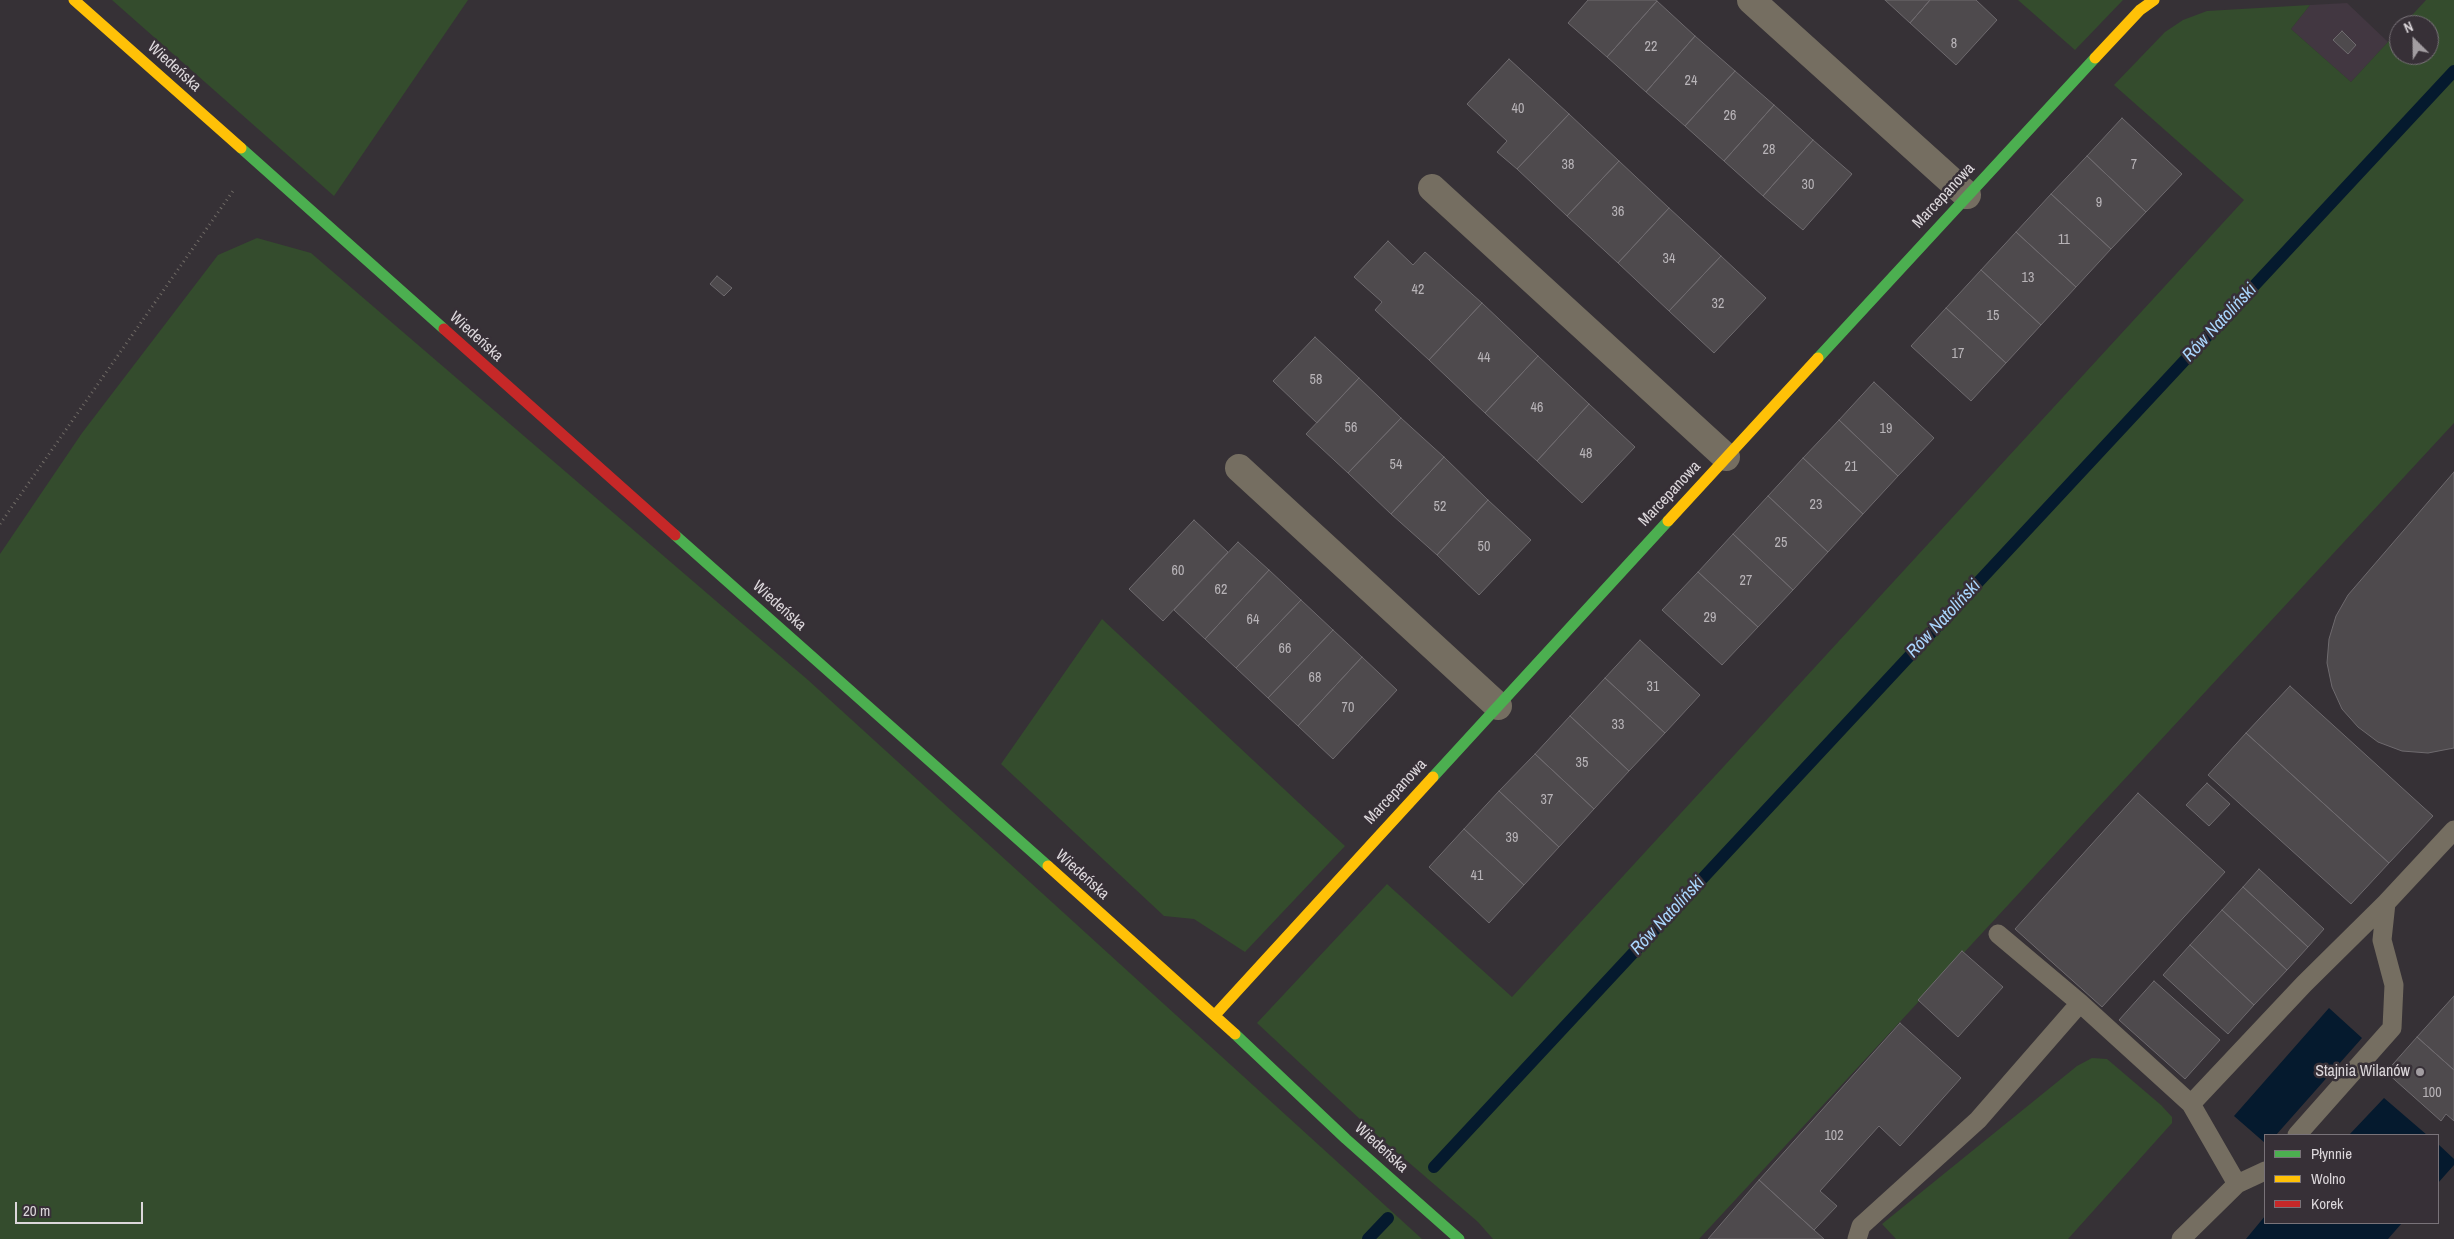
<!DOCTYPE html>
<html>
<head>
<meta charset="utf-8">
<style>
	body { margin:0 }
	#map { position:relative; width:2454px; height:1239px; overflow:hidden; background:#363136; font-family:"Archivo Narrow",sans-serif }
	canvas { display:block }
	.legend { position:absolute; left:2264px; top:1134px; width:175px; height:90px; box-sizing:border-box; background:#373037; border:1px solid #797379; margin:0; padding:6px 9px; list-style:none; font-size:15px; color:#dcd7db }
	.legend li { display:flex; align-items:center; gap:10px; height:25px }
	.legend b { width:25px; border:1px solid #797379 }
	.north { position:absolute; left:2389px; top:15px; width:50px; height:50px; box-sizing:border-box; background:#373037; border:1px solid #797379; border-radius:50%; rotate:337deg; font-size:14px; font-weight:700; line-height:20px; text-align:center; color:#dcd7db }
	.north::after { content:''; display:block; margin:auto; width:18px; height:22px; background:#a29da1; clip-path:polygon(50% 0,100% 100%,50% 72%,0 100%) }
	.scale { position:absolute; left:15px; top:1202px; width:128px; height:22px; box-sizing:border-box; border:2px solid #dcd7db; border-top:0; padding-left:6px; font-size:15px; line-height:18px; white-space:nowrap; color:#dcd7db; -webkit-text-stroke:4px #373037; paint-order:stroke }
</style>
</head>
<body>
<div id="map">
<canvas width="2454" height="1239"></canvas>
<ul class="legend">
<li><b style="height:6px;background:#4caf50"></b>Płynnie</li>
<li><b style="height:6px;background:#ffc107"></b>Wolno</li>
<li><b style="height:6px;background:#c62828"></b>Korek</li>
</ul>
<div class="north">N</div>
<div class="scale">20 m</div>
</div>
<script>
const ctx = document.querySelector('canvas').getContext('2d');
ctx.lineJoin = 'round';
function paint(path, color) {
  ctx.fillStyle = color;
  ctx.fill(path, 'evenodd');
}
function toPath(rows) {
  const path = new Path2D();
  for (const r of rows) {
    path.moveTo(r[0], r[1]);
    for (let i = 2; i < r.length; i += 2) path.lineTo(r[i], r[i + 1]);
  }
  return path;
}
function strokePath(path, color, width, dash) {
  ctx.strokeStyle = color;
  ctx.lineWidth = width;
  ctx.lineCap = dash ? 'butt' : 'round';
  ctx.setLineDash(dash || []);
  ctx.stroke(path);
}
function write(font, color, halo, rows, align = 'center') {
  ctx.font = font + ' "Archivo Narrow",sans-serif';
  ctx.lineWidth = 5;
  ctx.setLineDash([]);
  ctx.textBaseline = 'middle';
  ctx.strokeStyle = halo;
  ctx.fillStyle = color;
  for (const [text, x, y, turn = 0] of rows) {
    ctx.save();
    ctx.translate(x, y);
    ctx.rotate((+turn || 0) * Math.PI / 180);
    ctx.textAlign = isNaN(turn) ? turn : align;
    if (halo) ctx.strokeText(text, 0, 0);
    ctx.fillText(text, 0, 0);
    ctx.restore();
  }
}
paint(toPath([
	[2347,3,2388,42,2351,82,2291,29,2310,5]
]), '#423741');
paint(toPath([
	[112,0,468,0,334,196],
	[2018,0,2123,0,2075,50],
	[2426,0,2454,0,2454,423,1699,1239,1493,1239,1478,1222,1378,1136,1257,1023,1387,884,1512,997,2244,200,2114,85,2165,32,2183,20,2207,11,2310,5,2291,29,2351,82,2399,30,2399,55,2429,55,2429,25,2403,25],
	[257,238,311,253,808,680,1422,1239,0,1239,0,554,82,433,218,255],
	[1102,619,1345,846,1245,952,1194,919,1164,916,1001,764],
	[2092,1058,2107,1059,2161,1105,2172,1117,2172,1123,2068,1239,1896,1239,1882,1224,2077,1066]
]), '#344c2d');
paint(toPath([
	[2329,1008,2362,1038,2276,1135,2265,1135,2265,1143,2234,1116],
	[2384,1098,2427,1135,2349,1135],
	[2438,1144,2454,1159,2454,1165,2438,1183],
	[2265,1216,2265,1223,2402,1223,2388,1239,2246,1239]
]), '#051a2e');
strokePath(toPath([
	[1434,1167,2454,71],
	[1368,1239,1388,1218]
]), '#051a2e', 12);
const building = toPath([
	[1588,0,1655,0,1657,1,1607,57,1568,23,1588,0],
	[1885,0,1930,0,1910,23,1885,0],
	[1930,0,1976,0,1997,20,1956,65,1910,23,1930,0],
	[1657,1,1695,36,1646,92,1607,57,1657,1],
	[2342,31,2356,45,2348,54,2333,40,2342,31],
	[1695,36,1735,71,1685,126,1646,92,1695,36],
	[1509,59,1569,114,1517,169,1497,152,1507,141,1467,104,1509,59],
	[1735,71,1774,105,1724,161,1685,126,1735,71],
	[1774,105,1813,140,1763,196,1724,161,1774,105],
	[1569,114,1619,161,1567,216,1517,169,1569,114],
	[2122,118,2182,174,2146,212,2087,156,2122,118],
	[1813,140,1852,174,1803,230,1763,196,1813,140],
	[2087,156,2146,212,2111,249,2051,194,2087,156],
	[1619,161,1669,208,1618,263,1567,216,1619,161],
	[2051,194,2111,249,2076,287,2016,232,2051,194],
	[1669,208,1721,256,1669,311,1618,263,1669,208],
	[2016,232,2076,287,2041,325,1981,270,2016,232],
	[1388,241,1413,265,1425,252,1482,303,1429,360,1375,310,1382,302,1354,277,1388,241],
	[1721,256,1766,298,1714,353,1669,311,1721,256],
	[1981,270,2041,325,2006,363,1946,308,1981,270],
	[717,276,732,288,724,296,710,284,717,276],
	[1482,303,1538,356,1485,413,1429,360,1482,303],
	[1946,308,2006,363,1971,401,1911,346,1946,308],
	[1315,337,1359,378,1317,423,1273,381,1315,337],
	[1538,356,1589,404,1537,461,1485,413,1538,356],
	[1359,378,1401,418,1348,473,1306,434,1359,378],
	[1874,382,1934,438,1898,476,1839,420,1874,382],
	[1589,404,1635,447,1582,503,1537,461,1589,404],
	[1401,418,1444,457,1391,514,1348,473,1401,418],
	[1839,420,1898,476,1863,514,1803,458,1839,420],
	[1444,457,1488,500,1437,555,1391,514,1444,457],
	[1803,458,1863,514,1828,552,1768,496,1803,458],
	[2454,472,2454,748,2428,753,2402,751,2378,742,2358,727,2342,709,2332,687,2327,663,2329,639,2336,616,2348,595,2454,472],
	[1768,496,1828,552,1793,590,1733,534,1768,496],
	[1488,500,1531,540,1479,595,1437,555,1488,500],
	[1194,520,1228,552,1163,621,1129,589,1194,520],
	[1733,534,1793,590,1758,627,1698,572,1733,534],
	[1238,542,1269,570,1205,639,1174,610,1238,542],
	[1269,570,1301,600,1236,668,1205,639,1269,570],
	[1698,572,1758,627,1722,665,1662,610,1698,572],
	[1301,600,1333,630,1268,698,1236,668,1301,600],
	[1333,630,1362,657,1298,726,1268,698,1333,630],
	[1640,640,1700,695,1665,733,1605,678,1640,640],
	[1362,657,1397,690,1333,759,1298,726,1362,657],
	[1605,678,1665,733,1629,771,1570,716,1605,678],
	[2290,686,2433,816,2389,863,2246,733,2290,686],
	[1570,716,1629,771,1594,809,1535,754,1570,716],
	[2246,733,2389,863,2351,904,2208,775,2246,733],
	[1535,754,1594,809,1559,847,1499,791,1535,754],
	[2207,783,2230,804,2209,826,2186,805,2207,783],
	[1499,791,1559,847,1524,885,1464,829,1499,791],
	[2138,793,2225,872,2102,1007,2015,929,2138,793],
	[1464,829,1524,885,1489,923,1429,867,1464,829],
	[2259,869,2324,929,2308,947,2243,887,2259,869],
	[2243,887,2308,947,2287,970,2222,910,2243,887],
	[2222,910,2287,970,2254,1005,2190,945,2222,910],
	[2190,945,2254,1005,2228,1034,2163,975,2190,945],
	[1962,951,2003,987,1958,1037,1918,1000,1962,951],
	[2154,981,2220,1040,2185,1079,2119,1020,2154,981],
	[2454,996,2454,1070,2417,1037,2454,996],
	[1900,1023,1961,1078,1900,1146,1879,1126,1820,1191,1837,1206,1814,1230,1759,1180,1900,1023],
	[2417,1037,2454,1070,2454,1121,2446,1114,2441,1121,2386,1072,2417,1037],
	[1759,1180,1814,1230,1824,1239,1708,1239,1759,1180]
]);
paint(building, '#4e4a4d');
strokePath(building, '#6e6a6e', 1);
strokePath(toPath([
	[0,524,233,191]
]), '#706b66', 3, [1, 4]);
strokePath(toPath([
	[1998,934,2080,1003],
	[2191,1104,2304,984,2386,903],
	[2297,1135,2392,1028,2394,985,2382,940,2386,903,2454,830],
	[1857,1239,1861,1226,1978,1120,2080,1003,2191,1104,2237,1184],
	[2181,1239,2237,1184,2265,1171]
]), '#756e61', 19);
strokePath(toPath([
	[1751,0,1967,195],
	[1432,188,1726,457],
	[1239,468,1498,706]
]), '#756e61', 28);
strokePath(toPath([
	[241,148,444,329],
	[1818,358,2095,58],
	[675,535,1048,866],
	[1433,777,1668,521],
	[1235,1034,1346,1139,1459,1239]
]), '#4caf50', 11);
strokePath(toPath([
	[74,0,241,148],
	[2095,58,2140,10,2154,0],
	[1668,521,1818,358],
	[1048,866,1235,1034],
	[1215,1015,1433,777]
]), '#ffc107', 11);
strokePath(toPath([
	[444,329,675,535]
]), '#c62828', 11);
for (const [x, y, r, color] of [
	[2420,1072,5,"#a29da1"]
]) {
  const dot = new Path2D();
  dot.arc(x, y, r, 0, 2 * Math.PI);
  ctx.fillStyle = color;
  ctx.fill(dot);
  strokePath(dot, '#373037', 2);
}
write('14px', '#b8b4b8', null, [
	["8",1954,44],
	["22",1651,47],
	["24",1691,81],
	["40",1518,109],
	["26",1730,116],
	["28",1769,150],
	["38",1568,165],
	["7",2134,165],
	["30",1808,185],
	["9",2099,203],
	["36",1618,212],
	["11",2064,240],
	["34",1669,259],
	["13",2028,278],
	["42",1418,290],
	["32",1718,304],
	["15",1993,316],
	["17",1958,354],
	["44",1484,358],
	["58",1316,380],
	["46",1537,408],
	["56",1351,428],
	["19",1886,429],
	["48",1586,454],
	["54",1396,465],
	["21",1851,467],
	["23",1816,505],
	["52",1440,507],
	["25",1781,543],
	["50",1484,547],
	["60",1178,571],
	["27",1746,581],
	["62",1221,590],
	["29",1710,618],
	["64",1253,620],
	["66",1285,649],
	["68",1315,678],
	["31",1653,687],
	["70",1348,708],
	["33",1618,725],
	["35",1582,763],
	["37",1547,800],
	["39",1512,838],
	["41",1477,876],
	["100",2432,1093],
	["102",1834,1136]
]);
write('16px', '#dcd7db', '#373037', [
	["Wiedeńska",174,67,42],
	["Marcepanowa",1944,196,-47],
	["Wiedeńska",476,337,42],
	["Marcepanowa",1670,494,-47],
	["Wiedeńska",779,606,42],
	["Marcepanowa",1396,792,-47],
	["Wiedeńska",1082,875,42],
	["Wiedeńska",1381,1148,42]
]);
write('16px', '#dcd7db', '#373037', [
	["Stajnia Wilanów",2410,1072]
], 'right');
write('italic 18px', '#aad6fe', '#373037', [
	["Rów Natoliński",2220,323,-47],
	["Rów Natoliński",1944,619,-47],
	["Rów Natoliński",1668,916,-47]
]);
</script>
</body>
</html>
